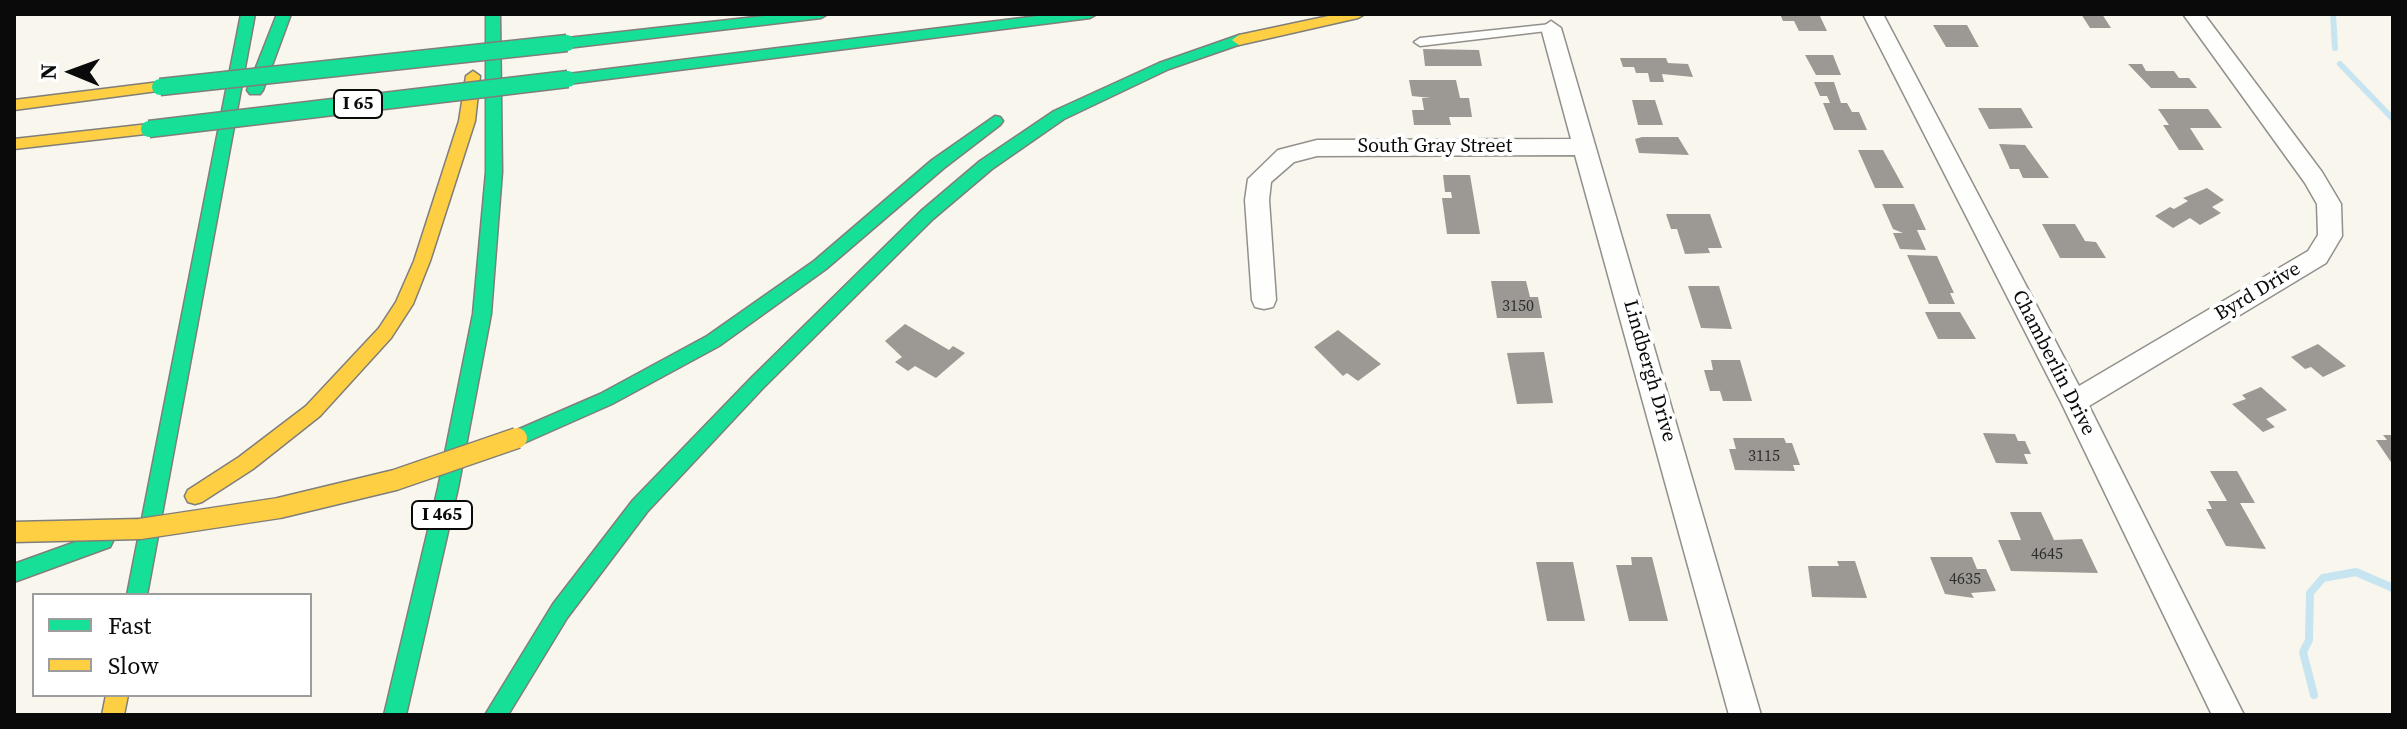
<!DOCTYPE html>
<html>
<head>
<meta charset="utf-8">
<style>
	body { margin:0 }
	#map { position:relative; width:2407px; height:729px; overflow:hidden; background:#f9f6ee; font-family:"Source Serif 4",serif }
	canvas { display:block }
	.frame { position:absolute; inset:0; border:16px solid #0a0a0a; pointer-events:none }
	.legend { position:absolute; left:32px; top:593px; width:280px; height:104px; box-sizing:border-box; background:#fff; border:2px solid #9d9d9d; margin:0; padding:10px 14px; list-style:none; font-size:24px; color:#0a0a0a }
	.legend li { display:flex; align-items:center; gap:16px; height:40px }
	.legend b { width:40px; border:2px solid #9d9d9d }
	.north { position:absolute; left:32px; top:32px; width:80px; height:80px; -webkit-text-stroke:6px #fff; paint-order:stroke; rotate:271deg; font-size:22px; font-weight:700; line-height:32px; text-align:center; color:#0a0a0a }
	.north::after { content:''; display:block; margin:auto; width:28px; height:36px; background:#0a0a0a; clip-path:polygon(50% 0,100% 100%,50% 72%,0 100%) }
</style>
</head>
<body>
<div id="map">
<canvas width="2407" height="729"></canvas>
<div class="frame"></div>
<ul class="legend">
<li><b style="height:10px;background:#16e098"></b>Fast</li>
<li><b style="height:10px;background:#ffcf43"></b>Slow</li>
</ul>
<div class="north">N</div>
</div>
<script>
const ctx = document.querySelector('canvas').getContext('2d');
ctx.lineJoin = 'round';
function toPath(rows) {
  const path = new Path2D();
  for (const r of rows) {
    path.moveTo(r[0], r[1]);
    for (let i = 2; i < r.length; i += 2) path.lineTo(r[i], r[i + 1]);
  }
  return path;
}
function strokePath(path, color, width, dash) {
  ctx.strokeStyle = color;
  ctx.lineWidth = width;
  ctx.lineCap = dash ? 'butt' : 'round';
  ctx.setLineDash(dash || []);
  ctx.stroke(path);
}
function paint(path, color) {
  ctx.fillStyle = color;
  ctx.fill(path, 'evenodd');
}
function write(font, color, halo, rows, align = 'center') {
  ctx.font = font + ' "Source Serif 4",serif';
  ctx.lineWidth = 8;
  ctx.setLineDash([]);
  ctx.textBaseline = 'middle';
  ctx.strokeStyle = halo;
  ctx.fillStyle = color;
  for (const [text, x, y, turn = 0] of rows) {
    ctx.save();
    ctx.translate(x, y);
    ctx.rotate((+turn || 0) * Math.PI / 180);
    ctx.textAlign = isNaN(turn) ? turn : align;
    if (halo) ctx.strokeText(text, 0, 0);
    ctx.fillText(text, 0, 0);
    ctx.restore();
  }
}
strokePath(toPath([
	[2333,14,2335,48],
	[2340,64,2393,119]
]), '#c7e5f0', 6);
strokePath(toPath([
	[2314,695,2303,652,2309,640,2310,593,2323,578,2356,572,2393,588]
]), '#c7e5f0', 8);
paint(toPath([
	[1780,14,1819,14,1827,31,1799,31,1794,21,1783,21],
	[2081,14,2102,14,2111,28,2090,28],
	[1933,25,1967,25,1979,47,1946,47],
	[1423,49,1479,50,1482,66,1425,66],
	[1805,55,1833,55,1841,75,1816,75],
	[1620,58,1666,58,1668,63,1688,64,1693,77,1662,74,1664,82,1650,82,1648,73,1636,73,1634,67,1623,67],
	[2128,64,2142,64,2146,71,2174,71,2179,78,2189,78,2197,88,2151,88],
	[1409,80,1456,80,1460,98,1469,98,1472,117,1449,117,1451,125,1414,125,1412,110,1424,110,1422,98,1431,98,1412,96],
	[1814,82,1834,82,1841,103,1847,103,1852,112,1859,112,1867,130,1834,130,1823,103,1830,103,1827,96,1820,96],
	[1632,100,1655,100,1663,125,1638,125],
	[1978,108,2021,108,2033,128,1989,129],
	[2158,109,2208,109,2222,128,2190,128,2204,150,2179,150,2163,125,2169,125],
	[1642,137,1678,137,1689,155,1639,153,1635,139],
	[1999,144,2025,145,2049,178,2023,178,2019,169,2010,169],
	[1858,150,1883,150,1904,188,1875,188],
	[1443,175,1470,175,1480,234,1447,234,1442,198,1452,198,1451,192,1445,192],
	[2207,188,2224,200,2212,207,2221,213,2200,225,2190,218,2173,228,2155,216,2170,207,2174,209,2188,201,2183,198],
	[1882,204,1914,204,1926,230,1917,230,1926,250,1900,249,1893,233,1903,233,1893,229],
	[1666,214,1710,214,1722,248,1708,248,1710,253,1685,254,1677,229,1671,229],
	[2042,224,2075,224,2085,241,2096,242,2106,258,2060,258],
	[1907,255,1937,256,1954,293,1950,293,1955,304,1929,304],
	[1491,281,1526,281,1530,297,1538,297,1542,318,1497,318],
	[1688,286,1719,286,1732,329,1701,328],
	[1925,312,1960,312,1976,339,1938,339],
	[905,324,949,350,953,346,965,353,936,378,915,366,908,371,895,362,902,357,885,341],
	[1338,330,1381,364,1358,381,1347,373,1343,376,1314,347],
	[2318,344,2346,366,2323,377,2311,367,2305,369,2291,357],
	[1544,352,1553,403,1517,404,1507,353],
	[1711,360,1740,360,1752,401,1723,401,1720,391,1710,391,1704,370,1713,370],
	[2261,387,2287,410,2266,419,2275,427,2263,432,2232,404,2246,399,2242,395],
	[1983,433,2015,434,2018,441,2025,441,2031,454,2024,454,2028,464,1996,463],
	[2383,435,2393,435,2393,465,2376,440,2387,440],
	[1733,438,1784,438,1786,443,1792,443,1800,465,1793,465,1795,471,1735,470,1729,449,1736,449],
	[2210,471,2237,471,2255,503,2240,503,2266,549,2226,546,2206,509,2212,509,2208,501,2227,501],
	[2010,512,2041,512,2054,540,2082,539,2098,573,2011,571,1998,540,2021,540],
	[1631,557,1652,557,1668,621,1629,621,1616,565,1632,565],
	[1930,557,1972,557,1977,569,1986,569,1996,591,1971,593,1974,598,1945,594],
	[1837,561,1855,561,1867,598,1812,597,1808,566,1839,566],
	[1536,562,1573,562,1585,621,1547,621]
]), '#9c9894');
const lane = toPath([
	[1551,24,1557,28,1555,30,1420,46,1414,42,1420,38,1551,24]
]);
const street = toPath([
	[1863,14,1883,14,2079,386,2308,251,2318,235,2317,204,2305,183,2183,14,2204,14,2322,172,2341,204,2342,236,2326,263,2089,406,2244,715,2212,715,2061,402,1863,14],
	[1551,21,1561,28,1761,715,1729,715,1575,155,1317,156,1294,162,1271,182,1269,200,1276,300,1273,307,1264,309,1255,307,1252,300,1245,200,1248,179,1278,150,1317,140,1571,139,1541,28,1551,21]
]);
const fast = toPath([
	[241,14,255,14,147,595,127,595,241,14],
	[277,14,291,14,263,90,260,94,250,94,247,90,277,14],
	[486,14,500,14,502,172,491,314,458,488,406,715,384,715,438,488,473,314,486,172,486,14],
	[782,14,828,14,821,18,567,48,560,43,567,38,782,14],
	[1054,14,1097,14,1090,18,568,84,561,79,568,74,1054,14],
	[1239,35,1246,40,1244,43,1169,69,1064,119,992,169,933,219,763,388,647,512,567,618,508,715,485,715,553,604,633,500,751,378,921,211,980,161,1054,111,1159,63,1239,35],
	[995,116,1000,117,1003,121,1000,125,944,168,826,269,719,346,612,404,524,443,517,446,510,443,508,438,510,433,600,394,707,336,814,261,932,160,995,116],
	[103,532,110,535,113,541,110,547,14,582,14,564,103,532]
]);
const slow = toPath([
	[1338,14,1365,14,1358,18,1239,45,1232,40,1239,35,1338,14],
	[473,71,480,76,475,121,430,261,413,304,391,338,320,416,253,469,202,502,195,504,188,502,185,496,188,490,239,457,306,406,379,328,396,302,414,261,459,121,466,76,473,71],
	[160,82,168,87,165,90,14,110,14,100,160,82],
	[149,124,157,129,154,133,14,149,14,139,149,124],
	[106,695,128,695,124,715,102,715,106,695]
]);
strokePath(lane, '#92908d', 3);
strokePath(street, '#92908d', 3);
strokePath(fast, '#7f7e7a', 3);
strokePath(slow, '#7f7e7a', 3);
paint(lane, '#fefefc');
paint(street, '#fefefc');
paint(fast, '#16e098');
paint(slow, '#ffcf43');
const fastBridge = toPath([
	[160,87,567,43],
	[149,129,568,79]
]);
const slowBridge = toPath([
	[14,532,140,529,279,508,395,480,517,438]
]);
strokePath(fastBridge, '#7f7e7a', 19, []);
strokePath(slowBridge, '#7f7e7a', 23, []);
strokePath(fastBridge, '#16e098', 16);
strokePath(slowBridge, '#ffcf43', 20);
write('16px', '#2e2e2c', null, [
	["3150",1518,307],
	["3115",1764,457],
	["4645",2047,555],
	["4635",1965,580]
]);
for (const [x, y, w] of [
	[358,104,48],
	[442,515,60]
]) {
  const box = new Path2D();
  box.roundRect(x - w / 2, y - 14, w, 28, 6);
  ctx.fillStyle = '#fff';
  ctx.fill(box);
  strokePath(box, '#0a0a0a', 2);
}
write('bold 18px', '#0a0a0a', null, [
	["I 65",358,104],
	["I 465",442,515]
]);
write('20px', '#0a0a0a', '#fff', [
	["South Gray Street",1435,147],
	["Byrd Drive",2258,292,-31],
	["Chamberlin Drive",2053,363,63],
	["Lindbergh Drive",1649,371,74]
]);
</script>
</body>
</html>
